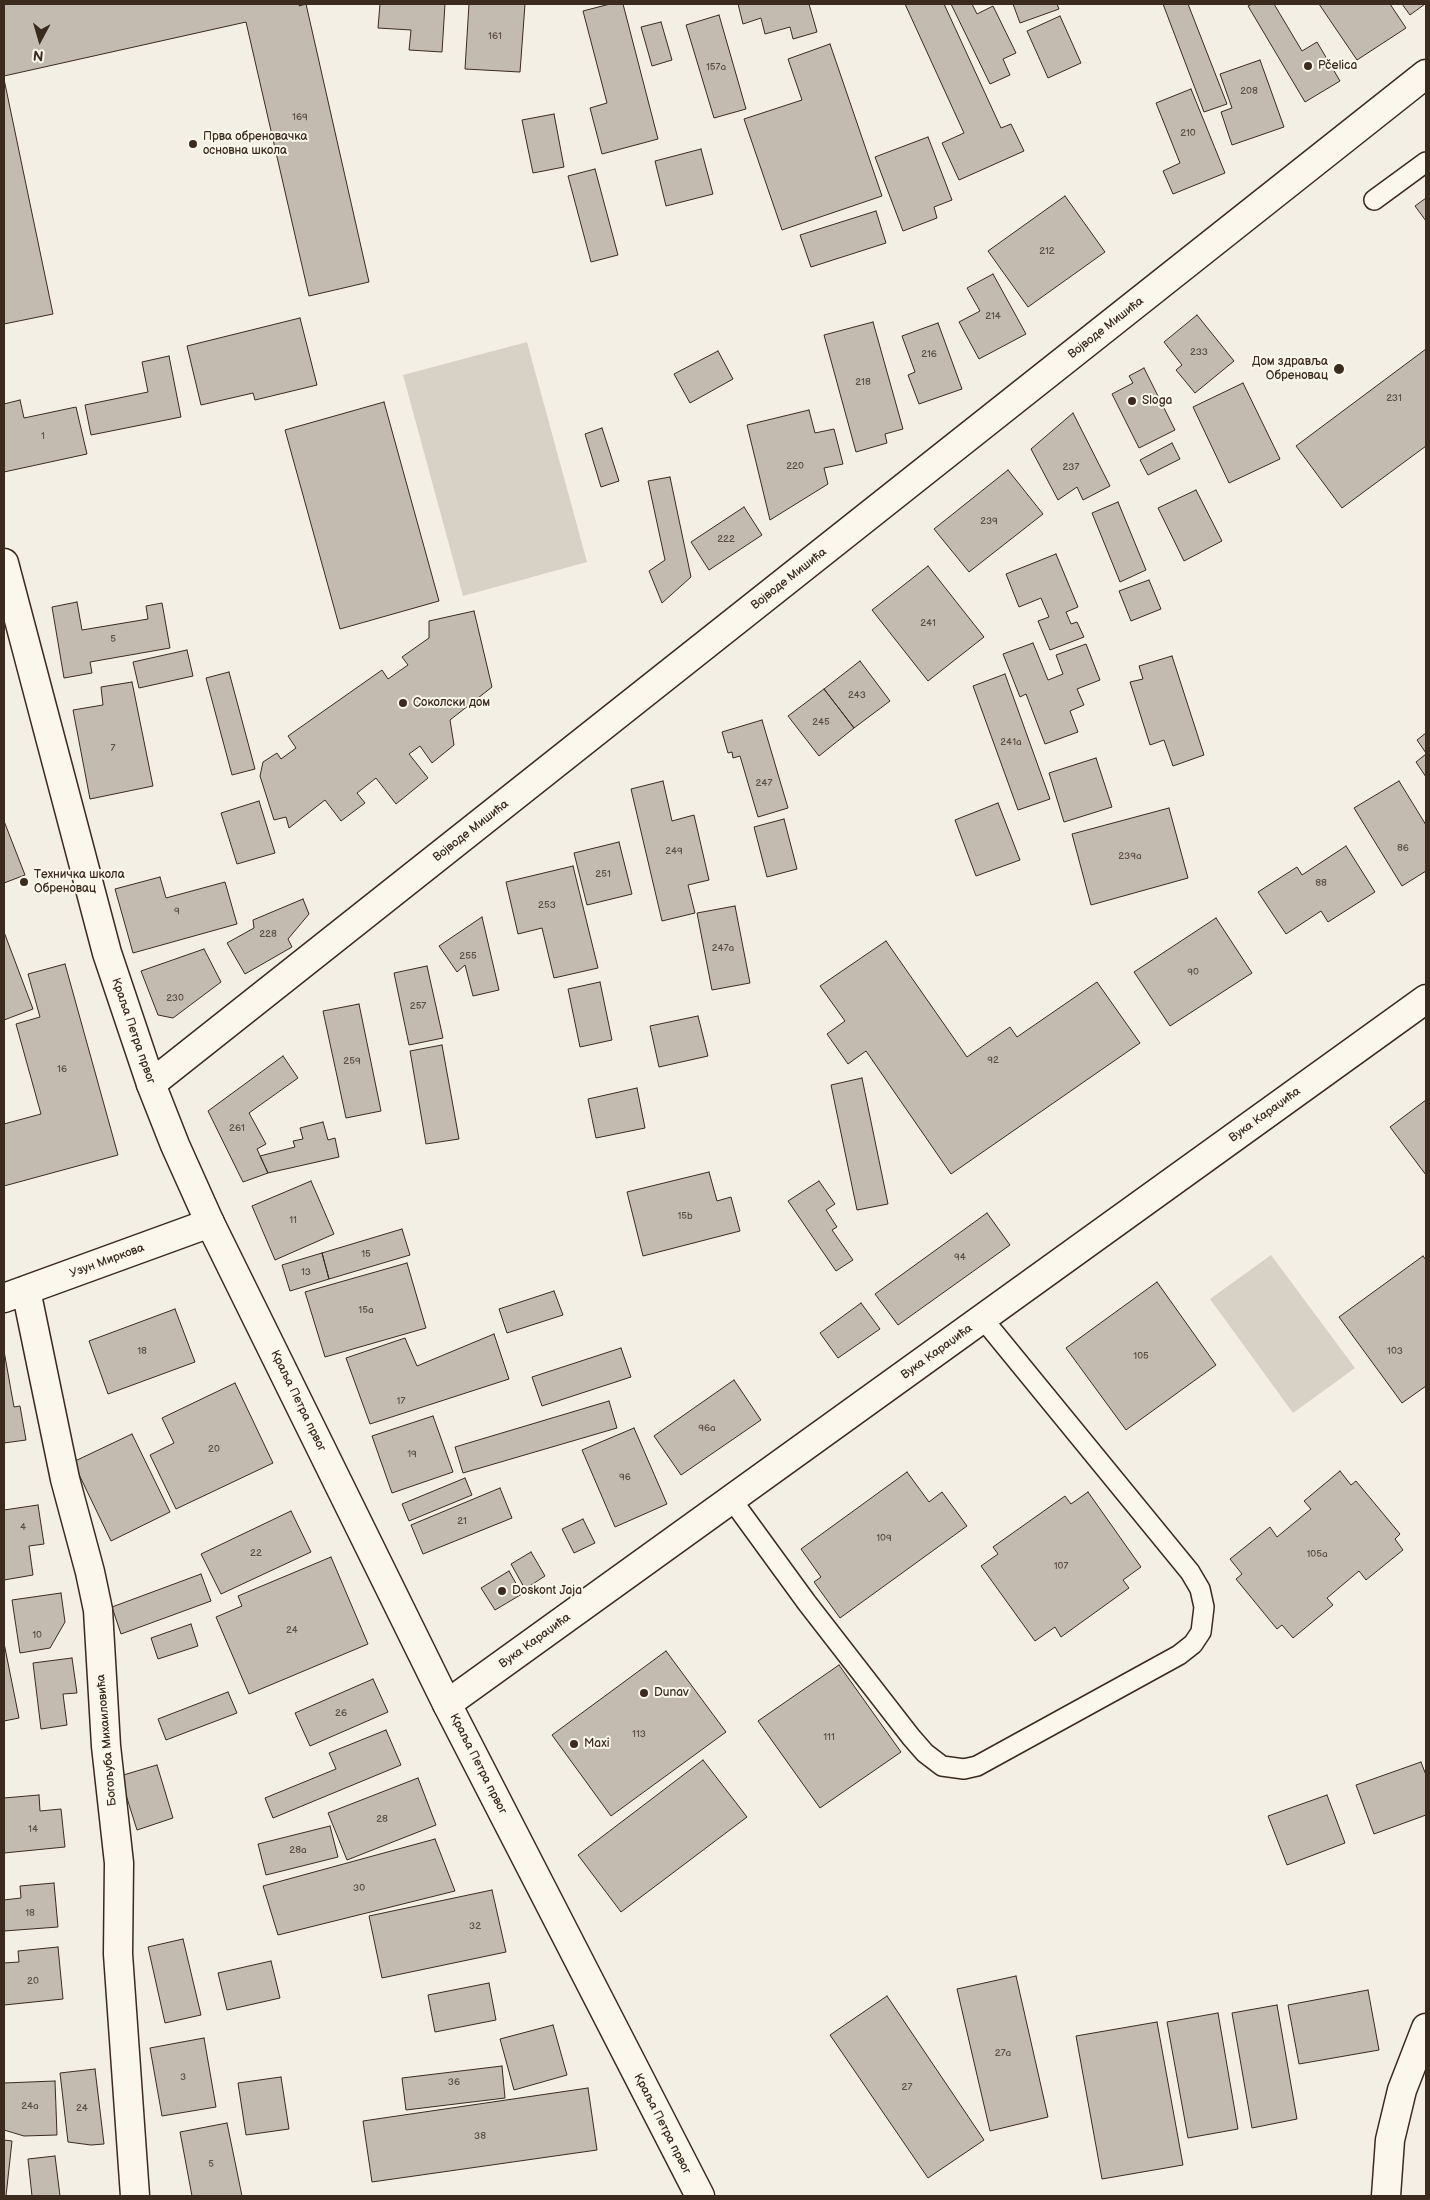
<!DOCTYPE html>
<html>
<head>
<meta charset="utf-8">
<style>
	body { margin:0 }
	#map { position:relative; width:1430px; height:2200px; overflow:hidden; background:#f3efe4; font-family:"Balsamiq Sans",sans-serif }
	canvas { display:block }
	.frame { position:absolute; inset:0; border:5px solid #3b2a1e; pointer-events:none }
	.north { position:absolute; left:15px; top:15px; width:50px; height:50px; -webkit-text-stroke:4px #fbf7ec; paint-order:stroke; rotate:186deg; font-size:14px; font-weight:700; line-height:20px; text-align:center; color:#3b2a1e }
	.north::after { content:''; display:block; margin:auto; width:18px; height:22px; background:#3b2a1e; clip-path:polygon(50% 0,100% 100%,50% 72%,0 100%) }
</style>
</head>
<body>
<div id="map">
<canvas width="1430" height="2200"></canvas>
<div class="frame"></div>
<div class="north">N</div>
</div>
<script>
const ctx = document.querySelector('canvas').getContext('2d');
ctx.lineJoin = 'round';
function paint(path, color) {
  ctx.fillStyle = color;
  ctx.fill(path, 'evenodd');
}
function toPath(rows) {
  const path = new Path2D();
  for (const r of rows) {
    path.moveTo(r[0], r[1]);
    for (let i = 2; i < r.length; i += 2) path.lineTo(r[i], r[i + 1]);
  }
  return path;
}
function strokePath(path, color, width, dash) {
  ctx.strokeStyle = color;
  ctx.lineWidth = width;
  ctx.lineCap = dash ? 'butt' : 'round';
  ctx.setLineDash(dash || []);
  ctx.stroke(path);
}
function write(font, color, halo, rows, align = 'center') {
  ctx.font = font + ' "Balsamiq Sans",sans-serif';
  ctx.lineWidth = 4;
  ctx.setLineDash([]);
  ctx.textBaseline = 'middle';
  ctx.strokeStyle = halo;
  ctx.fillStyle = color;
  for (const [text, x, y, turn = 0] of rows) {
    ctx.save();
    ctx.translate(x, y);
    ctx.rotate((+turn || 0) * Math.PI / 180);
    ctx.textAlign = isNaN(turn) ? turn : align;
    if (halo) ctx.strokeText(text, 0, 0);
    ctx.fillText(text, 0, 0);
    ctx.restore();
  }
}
paint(toPath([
	[527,342,587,562,463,596,403,375],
	[1271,1255,1355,1368,1293,1413,1210,1299]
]), '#d8d1c6');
const building = toPath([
	[4,4,300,4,299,6,306,4,369,282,309,296,246,22,4,76,4,4],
	[380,4,445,4,442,52,409,50,411,30,378,28,380,4],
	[469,4,525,4,520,72,465,69,469,4],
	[610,4,623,4,658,139,602,154,590,108,607,103,583,11,610,4],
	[738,4,809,4,817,32,793,39,790,27,765,34,761,18,743,24,738,4],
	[905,4,944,4,1001,128,1011,124,1024,151,959,180,942,143,964,133,905,4],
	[951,4,972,4,977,14,993,6,1016,53,1003,59,1010,75,990,84,951,4],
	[1013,4,1057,4,1059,9,1020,23,1013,4],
	[1163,4,1188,4,1227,104,1204,112,1163,4],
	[1252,4,1274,4,1302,51,1317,42,1340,81,1305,102,1248,6,1252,4],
	[1319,4,1390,4,1406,28,1357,60,1319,4],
	[1402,4,1425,4,1410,15,1402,4],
	[719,15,746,109,714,118,686,25,719,15],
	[1060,16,1081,63,1048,78,1027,31,1060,16],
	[661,22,672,60,652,66,641,27,661,22],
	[830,44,882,196,782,230,744,119,802,100,788,59,830,44],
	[1260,60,1284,127,1232,145,1221,112,1232,108,1220,74,1260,60],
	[4,79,53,314,4,324,4,79],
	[1191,89,1225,173,1173,194,1163,171,1180,163,1156,103,1191,89],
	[554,114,564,167,533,173,522,120,554,114],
	[928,137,952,200,934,207,937,218,903,231,875,157,928,137],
	[701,149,713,194,666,206,655,161,701,149],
	[595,169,618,255,591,262,568,176,595,169],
	[1065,196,1105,252,1028,307,988,251,1065,196],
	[1426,198,1426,221,1415,206,1426,198],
	[876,211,886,243,811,267,800,235,876,211],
	[993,274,1026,334,979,359,959,322,980,311,967,288,993,274],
	[1197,315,1234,361,1195,393,1176,370,1182,365,1164,342,1197,315],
	[300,318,317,385,255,400,253,393,201,405,187,346,300,318],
	[873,322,903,429,885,434,887,443,856,452,824,335,873,322],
	[938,323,962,389,919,404,908,375,915,372,902,336,938,323],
	[1426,349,1426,446,1342,508,1296,446,1426,349],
	[718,351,733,379,690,403,674,374,718,351],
	[169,356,181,417,91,435,85,405,148,392,142,362,169,356],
	[1144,368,1175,430,1139,448,1112,394,1133,383,1129,376,1144,368],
	[1243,383,1280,459,1229,483,1193,407,1243,383],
	[20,400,24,418,76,407,87,454,4,472,4,404,20,400],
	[384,402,439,601,340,629,285,430,384,402],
	[809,410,815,433,834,429,843,464,824,468,828,484,770,520,747,425,809,410],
	[1073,413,1110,486,1083,500,1077,487,1058,500,1031,449,1073,413],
	[602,428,619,481,601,487,585,434,602,428],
	[1172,443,1180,459,1148,475,1140,460,1172,443],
	[1008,470,1043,514,969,572,934,529,1008,470],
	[670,477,691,577,662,603,649,571,665,560,648,481,670,477],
	[1196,490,1222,541,1184,561,1158,508,1196,490],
	[1118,502,1146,570,1120,582,1092,513,1118,502],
	[744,507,762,535,709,570,691,542,744,507],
	[1056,554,1078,607,1066,612,1071,624,1077,622,1084,637,1050,650,1038,621,1049,617,1041,598,1019,607,1006,574,1056,554],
	[928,566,984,637,928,681,872,610,928,566],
	[1149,580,1161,609,1131,621,1119,591,1149,580],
	[77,602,82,630,148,619,146,606,162,603,170,648,90,662,92,673,64,678,52,607,77,602],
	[474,611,492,687,450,720,454,745,432,763,420,746,409,754,428,778,396,804,376,778,357,793,365,803,341,821,325,800,289,828,286,817,274,820,260,776,263,762,277,753,281,759,296,748,288,736,382,670,388,679,408,665,402,657,429,638,429,621,474,611],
	[1033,643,1048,680,1063,674,1056,655,1086,644,1100,680,1077,689,1084,705,1070,711,1078,732,1045,744,1026,694,1020,697,1003,654,1033,643],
	[187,650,193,676,139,688,133,662,187,650],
	[1172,656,1204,755,1173,766,1164,740,1150,745,1130,682,1143,679,1139,666,1172,656],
	[860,661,890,701,854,728,824,689,860,661],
	[229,672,255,769,232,775,206,678,229,672],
	[1005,674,1050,799,1018,810,973,686,1005,674],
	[132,682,153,786,90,799,73,710,103,705,101,687,132,682],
	[824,689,854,728,819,756,788,716,824,689],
	[762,720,788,808,758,817,740,756,733,758,732,752,728,753,722,732,762,720],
	[1426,733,1426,753,1417,740,1426,733],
	[1426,754,1426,777,1416,762,1426,754],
	[1096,758,1112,807,1064,822,1049,773,1096,758],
	[663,781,672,821,694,815,709,880,688,885,695,913,662,921,631,789,663,781],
	[1399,781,1426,825,1426,871,1402,886,1354,808,1399,781],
	[259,801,275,853,237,864,221,813,259,801],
	[998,803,1020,860,976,876,955,820,998,803],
	[1169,808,1188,878,1091,905,1072,834,1169,808],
	[784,819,797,869,767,877,754,827,784,819],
	[4,821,25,875,4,883,4,821],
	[619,842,632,894,587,905,574,853,619,842],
	[1346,846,1375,892,1328,922,1321,911,1286,934,1258,892,1297,867,1302,875,1346,846],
	[573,866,598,968,554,978,542,928,518,934,506,882,573,866],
	[160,877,166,898,225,882,237,924,133,953,115,889,160,877],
	[303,899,309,914,288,939,292,947,245,974,227,943,254,928,253,920,303,899],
	[735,906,750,983,712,990,697,913,735,906],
	[482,917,499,990,473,996,465,965,457,972,439,946,482,917],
	[1216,918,1252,973,1170,1026,1134,972,1216,918],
	[4,932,33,1009,4,1020,4,932],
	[886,941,967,1057,1010,1027,1017,1037,1097,982,1140,1043,951,1174,866,1051,848,1064,827,1034,845,1021,820,986,886,941],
	[204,949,221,982,173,1018,158,1015,141,971,204,949],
	[65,964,118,1155,4,1186,4,1124,41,1114,16,1024,40,1017,28,974,65,964],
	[427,966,443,1038,409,1045,394,973,427,966],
	[600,982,612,1040,580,1047,568,989,600,982],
	[359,1004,381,1111,346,1118,323,1011,359,1004],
	[698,1016,708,1056,659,1067,650,1026,698,1016],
	[442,1045,459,1139,426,1144,410,1051,442,1045],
	[283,1056,298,1078,249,1113,266,1144,257,1149,268,1173,243,1182,208,1111,283,1056],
	[862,1078,888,1204,857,1210,831,1085,862,1078],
	[637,1088,645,1128,596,1138,588,1099,637,1088],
	[1426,1100,1426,1175,1390,1127,1426,1100],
	[323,1122,328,1140,335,1138,339,1157,268,1173,260,1156,295,1147,293,1141,303,1139,300,1128,323,1122],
	[709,1172,717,1201,731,1197,740,1231,643,1256,627,1192,709,1172],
	[311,1181,334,1234,275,1260,252,1206,311,1181],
	[819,1181,835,1204,826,1210,837,1227,832,1230,853,1260,836,1271,788,1201,819,1181],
	[987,1213,1010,1245,898,1325,875,1294,987,1213],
	[402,1229,410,1255,329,1279,322,1253,402,1229],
	[322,1253,329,1279,290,1291,282,1265,322,1253],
	[1423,1256,1426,1260,1426,1386,1402,1403,1339,1317,1423,1256],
	[407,1263,426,1328,325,1357,305,1292,407,1263],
	[1157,1282,1216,1365,1126,1430,1066,1348,1157,1282],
	[554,1291,563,1315,507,1333,499,1309,554,1291],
	[861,1303,880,1329,838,1358,820,1333,861,1303],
	[175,1309,195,1362,108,1394,89,1341,175,1309],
	[494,1334,509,1379,370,1424,346,1358,405,1338,417,1366,494,1334],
	[621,1348,631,1377,542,1406,532,1377,621,1348],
	[4,1351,14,1407,20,1406,26,1440,4,1443,4,1351],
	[734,1380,761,1420,681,1475,654,1436,734,1380],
	[235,1383,273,1463,176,1509,150,1455,174,1443,162,1418,235,1383],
	[609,1401,617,1428,463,1473,455,1447,609,1401],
	[433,1416,453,1472,392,1493,372,1436,433,1416],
	[634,1428,667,1504,615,1527,582,1450,634,1428],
	[132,1434,170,1512,111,1541,73,1462,132,1434],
	[1340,1471,1351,1485,1356,1481,1400,1534,1395,1539,1403,1550,1366,1580,1359,1571,1327,1598,1333,1605,1293,1638,1282,1625,1277,1629,1236,1579,1242,1574,1230,1559,1270,1527,1277,1537,1311,1509,1304,1501,1340,1471],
	[907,1472,929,1502,942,1492,967,1526,840,1618,814,1582,821,1577,801,1549,907,1472],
	[465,1478,472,1495,409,1521,402,1504,465,1478],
	[500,1488,512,1518,423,1554,411,1525,500,1488],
	[1088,1492,1141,1567,1123,1580,1129,1588,1061,1637,1055,1627,1035,1641,981,1566,998,1554,993,1547,1065,1496,1071,1504,1088,1492],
	[38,1505,44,1544,29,1546,33,1575,4,1580,4,1510,38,1505],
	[291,1511,311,1552,221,1594,201,1554,291,1511],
	[583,1519,595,1543,574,1553,562,1529,583,1519],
	[531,1552,545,1576,525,1589,511,1564,531,1552],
	[331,1557,368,1644,249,1694,216,1617,242,1606,238,1596,331,1557],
	[509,1571,522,1594,495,1610,481,1588,509,1571],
	[201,1574,211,1601,121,1634,112,1607,201,1574],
	[61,1593,65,1622,50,1648,20,1653,12,1600,61,1593],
	[191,1624,198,1646,158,1659,151,1638,191,1624],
	[4,1643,19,1718,4,1721,4,1643],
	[666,1651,726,1732,611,1816,552,1735,666,1651],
	[72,1658,77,1693,63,1694,67,1725,41,1729,33,1663,72,1658],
	[839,1665,901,1752,820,1808,758,1721,839,1665],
	[373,1679,388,1712,310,1746,295,1713,373,1679],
	[228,1692,237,1713,166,1740,158,1719,228,1692],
	[386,1730,401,1765,273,1818,265,1798,336,1769,329,1753,386,1730],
	[703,1760,747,1817,621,1912,578,1855,703,1760],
	[1421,1762,1426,1775,1426,1815,1374,1834,1356,1785,1421,1762],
	[157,1765,173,1818,137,1830,120,1776,157,1765],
	[418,1778,436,1825,347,1860,328,1813,418,1778],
	[39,1795,40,1811,61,1809,65,1847,4,1853,4,1798,39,1795],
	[1327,1795,1345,1843,1287,1865,1268,1816,1327,1795],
	[330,1826,338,1857,266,1875,258,1844,330,1826],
	[435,1839,455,1891,278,1935,263,1886,435,1839],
	[54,1883,58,1927,4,1931,4,1900,21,1898,20,1886,54,1883],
	[492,1890,506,1952,382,1978,369,1916,492,1890],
	[183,1939,201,2015,165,2023,148,1947,183,1939],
	[58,1947,63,1999,4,2005,4,1963,19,1962,18,1951,58,1947],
	[271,1961,280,1998,227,2010,218,1973,271,1961],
	[1016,1976,1048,2117,990,2131,957,1989,1016,1976],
	[489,1983,496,2020,435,2032,428,1995,489,1983],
	[1368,1990,1379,2050,1299,2064,1288,2005,1368,1990],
	[887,1996,984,2140,928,2178,830,2035,887,1996],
	[1277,2005,1297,2119,1252,2128,1232,2013,1277,2005],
	[1218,2013,1238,2129,1188,2138,1167,2022,1218,2013],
	[1157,2022,1183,2165,1102,2179,1076,2036,1157,2022],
	[553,2025,567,2075,514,2090,500,2039,553,2025],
	[204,2038,216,2107,162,2116,150,2048,204,2038],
	[502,2066,505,2098,406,2110,402,2078,502,2066],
	[95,2069,104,2144,91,2145,68,2142,60,2073,95,2069],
	[281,2077,289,2129,246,2135,238,2083,281,2077],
	[55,2081,57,2135,24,2136,4,2130,4,2083,55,2081],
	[588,2088,597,2150,372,2182,363,2121,588,2088],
	[227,2123,242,2196,192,2196,180,2132,227,2123],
	[4,2140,12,2141,6,2196,4,2196,4,2140],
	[55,2156,60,2196,32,2196,28,2159,55,2156]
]);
paint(building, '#c3bbb0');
strokePath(building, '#3b2a1e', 1);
const lane = toPath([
	[1374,200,1426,162],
	[732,1500,807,1603,911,1737,925,1753,942,1766,964,1769,977,1766,1179,1655,1193,1644,1201,1632,1204,1607,1200,1589,1190,1572,983,1319]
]);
const street = toPath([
	[151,1084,1426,74],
	[26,1290,65,1479,90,1572,98,1610,106,1746,119,1863,118,1954,135,2196],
	[4,1298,210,1223],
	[447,1704,1426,999],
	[1386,2196,1390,2140,1402,2090,1426,2028]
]);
const secondary = toPath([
	[4,563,107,953,151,1084,175,1145,210,1223,447,1704,700,2196]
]);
strokePath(lane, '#3b2a1e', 22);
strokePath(street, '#3b2a1e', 31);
strokePath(secondary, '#3b2a1e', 31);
strokePath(lane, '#fbf7ec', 19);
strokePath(street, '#fbf7ec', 28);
strokePath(secondary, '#fbf7ec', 28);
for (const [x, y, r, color] of [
	[1308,66,5,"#3b2a1e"],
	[193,144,5,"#3b2a1e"],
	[1339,369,6,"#3b2a1e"],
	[1132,401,5,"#3b2a1e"],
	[403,703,5,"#3b2a1e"],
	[24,882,5,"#3b2a1e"],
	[502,1591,5,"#3b2a1e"],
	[644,1693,5,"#3b2a1e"],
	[574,1744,5,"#3b2a1e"]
]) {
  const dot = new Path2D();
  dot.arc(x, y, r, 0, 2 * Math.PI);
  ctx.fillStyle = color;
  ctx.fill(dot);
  strokePath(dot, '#fbf7ec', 2);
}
write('10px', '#5d4e42', null, [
	["161",495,36],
	["157a",716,67],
	["208",1249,91],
	["169",300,117],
	["210",1188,133],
	["212",1047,251],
	["214",993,316],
	["233",1199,352],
	["216",929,354],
	["218",863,382],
	["231",1394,398],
	["1",43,436],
	["220",795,466],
	["237",1071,467],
	["239",989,521],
	["222",726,539],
	["241",928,623],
	["5",113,639],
	["243",857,695],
	["245",821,722],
	["241a",1011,742],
	["7",113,748],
	["247",764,783],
	["86",1403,848],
	["249",674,851],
	["239a",1130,856],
	["251",603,874],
	["88",1321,883],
	["253",547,905],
	["9",177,911],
	["228",268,934],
	["247a",723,948],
	["255",468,956],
	["90",1193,972],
	["230",175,998],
	["257",418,1006],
	["92",993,1060],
	["259",352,1061],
	["16",62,1069],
	["261",237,1128],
	["15b",685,1216],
	["11",293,1220],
	["15",366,1254],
	["94",960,1257],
	["13",306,1272],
	["15a",366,1310],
	["18",142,1351],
	["103",1395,1351],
	["105",1141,1356],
	["17",401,1401],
	["96a",707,1428],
	["20",214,1449],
	["19",412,1454],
	["96",625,1477],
	["21",462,1521],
	["4",23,1527],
	["109",884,1538],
	["22",256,1553],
	["105a",1317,1554],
	["107",1061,1566],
	["24",292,1630],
	["10",37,1635],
	["26",341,1713],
	["113",639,1734],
	["111",829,1737],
	["28",382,1819],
	["14",33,1829],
	["28a",298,1850],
	["30",359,1888],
	["18",30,1913],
	["32",475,1926],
	["20",33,1981],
	["27a",1003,2053],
	["3",183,2077],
	["36",454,2082],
	["27",907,2087],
	["24a",30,2106],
	["24",82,2108],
	["38",480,2136],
	["5",211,2164]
]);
write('12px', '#3b2a1e', '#fbf7ec', [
	["Pčelica",1318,66],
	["Прва обреновачка",203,137],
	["основна школа",203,151],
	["Дом здравља",1328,362,"right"],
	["Обреновац",1328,376,"right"],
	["Sloga",1142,401],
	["Соколски дом",413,703],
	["Техничка школа",34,875],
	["Обреновац",34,889],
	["Doskont Jaja",512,1591],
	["Dunav",654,1693],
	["Maxi",584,1744]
], 'left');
write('12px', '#3b2a1e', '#fbf7ec', [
	["Војводе Мишића",1106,328,-38],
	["Војводе Мишића",789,579,-38],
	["Војводе Мишића",471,831,-38],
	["Краља Петра првог",133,1031,71],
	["Вука Караџића",1265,1115,-36],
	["Узун Миркова",107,1261,-20],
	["Вука Караџића",937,1352,-36],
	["Краља Петра првог",298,1401,64],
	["Вука Караџића",535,1641,-36],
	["Богољуба Михаиловића",107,1740,-95],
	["Краља Петра првог",478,1764,63],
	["Краља Петра првог",662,2124,63]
]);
</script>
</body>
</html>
